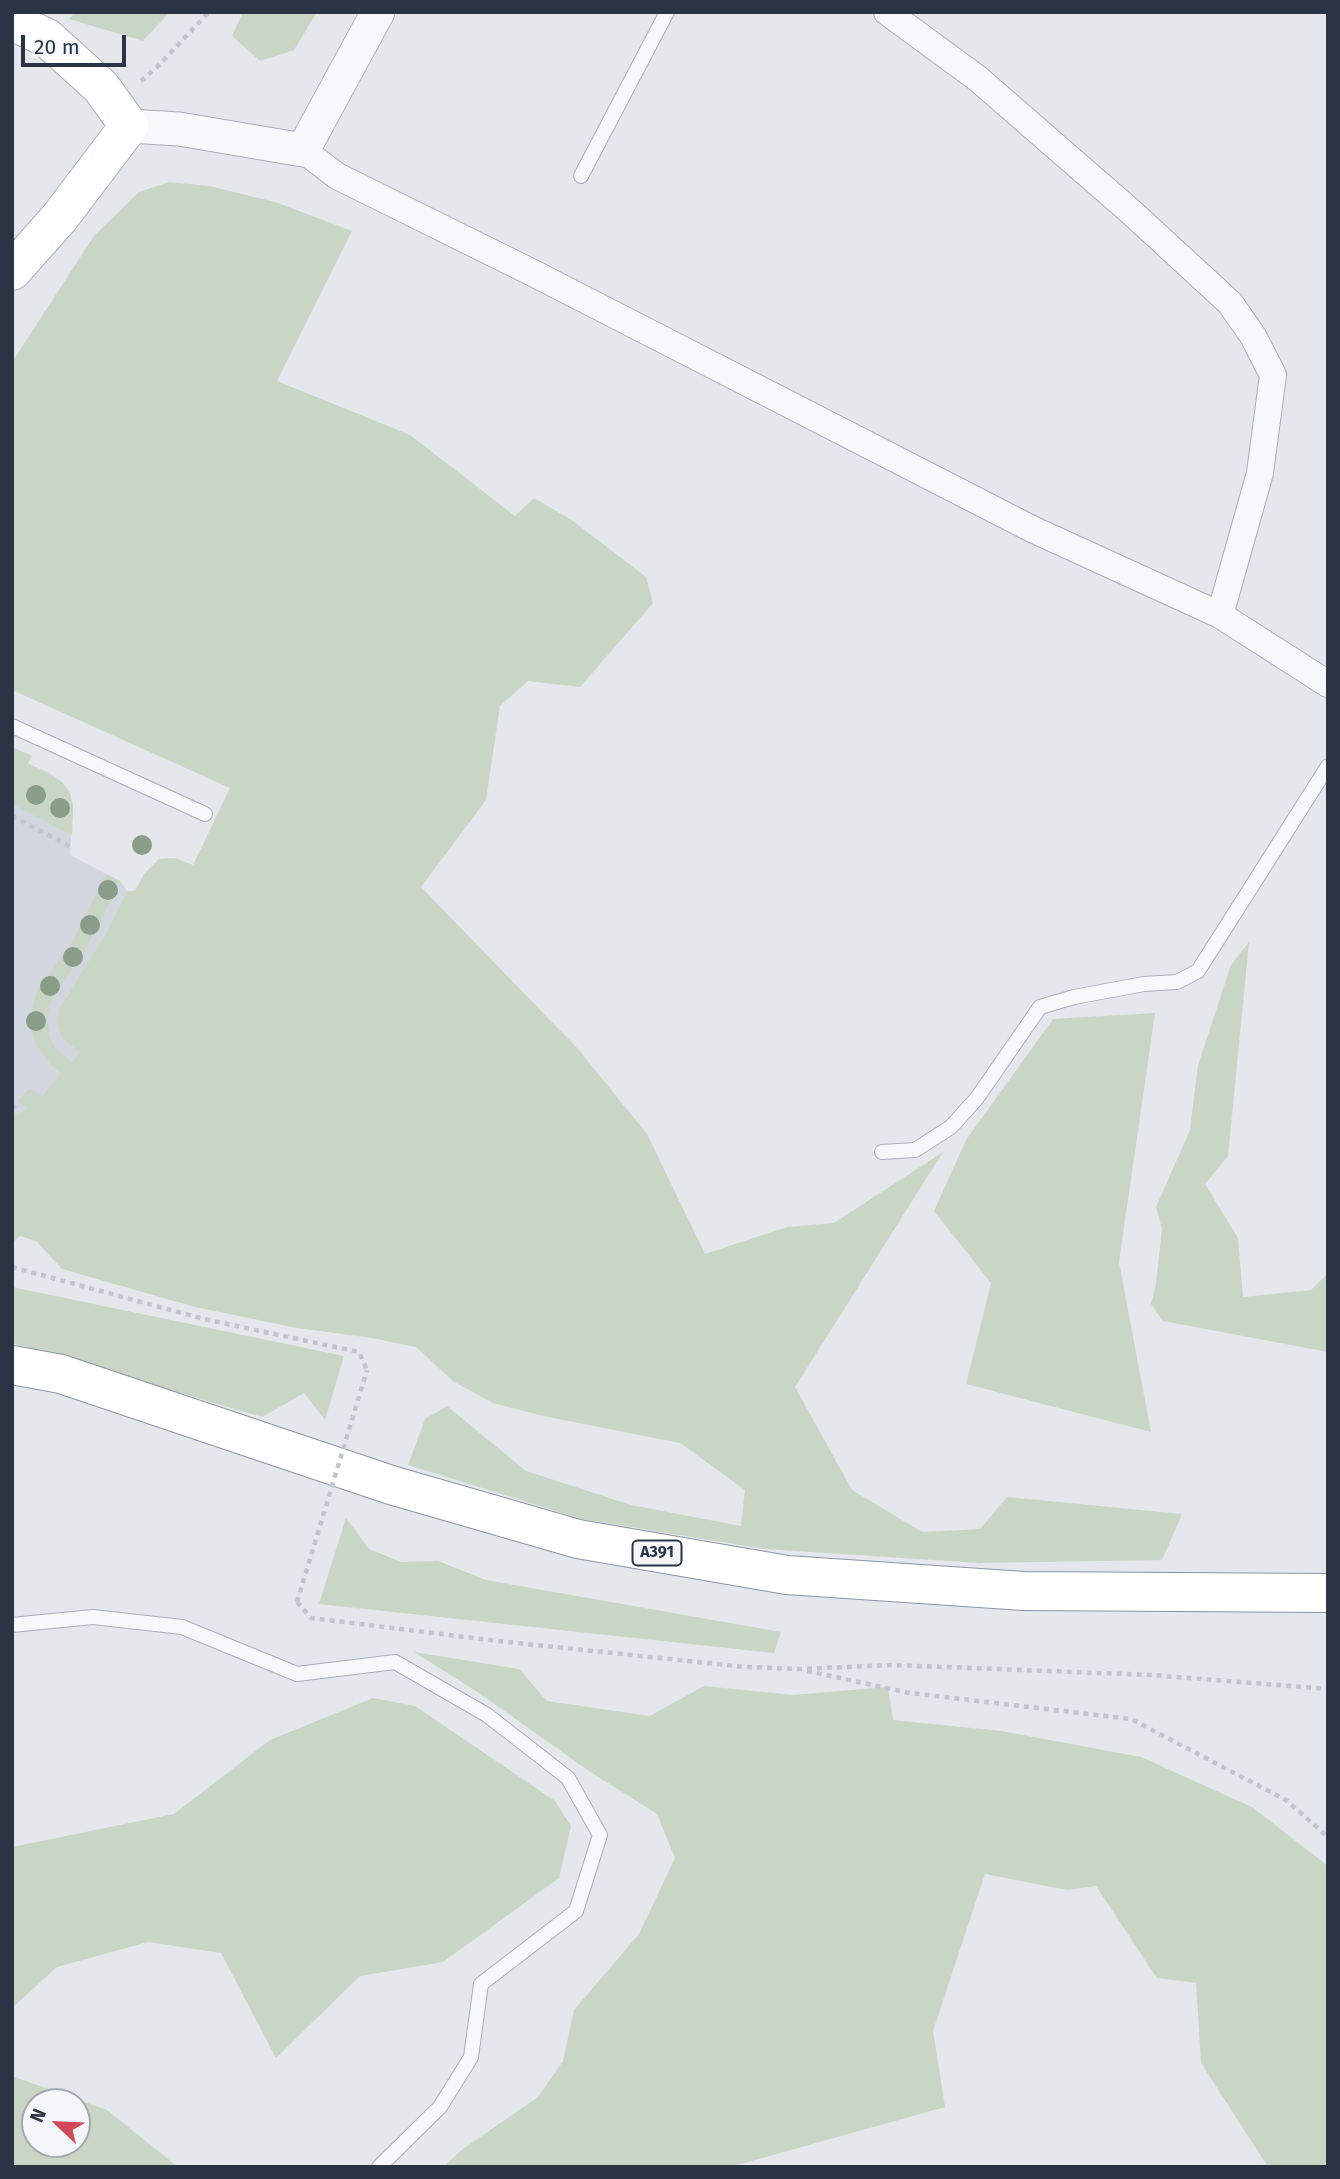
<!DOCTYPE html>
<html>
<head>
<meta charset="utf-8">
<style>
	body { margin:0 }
	#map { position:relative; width:1340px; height:2179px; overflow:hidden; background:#e4e7ec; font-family:"Fira Sans",sans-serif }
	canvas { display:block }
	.frame { position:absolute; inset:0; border:14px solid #2b3445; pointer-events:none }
	.north { position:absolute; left:21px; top:2088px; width:70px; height:70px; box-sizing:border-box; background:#f4f6f9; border:2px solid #a4a8b1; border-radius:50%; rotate:293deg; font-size:19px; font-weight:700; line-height:28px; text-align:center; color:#2b3445 }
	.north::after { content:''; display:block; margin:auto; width:24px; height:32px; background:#d1495b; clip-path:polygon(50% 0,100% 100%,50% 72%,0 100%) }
	.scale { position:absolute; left:21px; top:35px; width:105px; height:32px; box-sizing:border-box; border:4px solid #2b3445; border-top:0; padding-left:9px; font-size:21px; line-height:24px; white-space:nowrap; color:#2b3445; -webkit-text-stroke:5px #f4f6f9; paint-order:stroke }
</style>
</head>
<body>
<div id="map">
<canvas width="1340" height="2179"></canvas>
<div class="frame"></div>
<div class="north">N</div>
<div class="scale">20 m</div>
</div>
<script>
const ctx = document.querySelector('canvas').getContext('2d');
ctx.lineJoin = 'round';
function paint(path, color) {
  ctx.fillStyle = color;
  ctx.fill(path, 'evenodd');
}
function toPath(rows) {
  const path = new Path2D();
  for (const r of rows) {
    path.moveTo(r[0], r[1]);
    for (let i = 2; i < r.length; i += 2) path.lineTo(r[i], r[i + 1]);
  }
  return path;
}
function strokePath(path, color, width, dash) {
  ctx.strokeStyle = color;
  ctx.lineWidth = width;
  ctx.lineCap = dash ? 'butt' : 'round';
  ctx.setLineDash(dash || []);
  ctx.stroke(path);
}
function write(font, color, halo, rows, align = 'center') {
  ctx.font = font + ' "Fira Sans",sans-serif';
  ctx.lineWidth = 5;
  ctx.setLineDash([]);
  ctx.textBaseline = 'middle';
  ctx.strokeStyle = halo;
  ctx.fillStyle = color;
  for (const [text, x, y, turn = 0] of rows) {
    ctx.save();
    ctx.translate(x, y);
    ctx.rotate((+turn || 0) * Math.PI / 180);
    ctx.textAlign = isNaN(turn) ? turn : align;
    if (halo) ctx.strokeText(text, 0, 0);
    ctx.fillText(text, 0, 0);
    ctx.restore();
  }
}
paint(toPath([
	[12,757,48,772,62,782,70,793,73,806,70,855,120,881,127,891,104,937,83,973,66,997,64,1040,79,1052,32,1108,12,1190]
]), '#d2d6de');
paint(toPath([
	[75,12,170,12,143,41,69,19],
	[243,12,317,12,294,50,260,61,232,36],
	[169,182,209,186,275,202,352,231,277,381,410,435,515,516,534,498,573,521,646,577,653,603,580,687,528,681,500,706,486,800,421,887,578,1049,647,1134,705,1254,787,1227,834,1223,943,1152,795,1387,852,1490,922,1532,980,1529,1007,1497,1182,1514,1162,1560,979,1563,765,1549,582,1519,408,1465,425,1419,447,1406,526,1471,631,1505,741,1526,745,1490,680,1443,543,1416,493,1403,454,1382,416,1347,372,1338,297,1328,195,1307,62,1269,36,1241,20,1236,12,1243,12,1111,18,1116,26,1108,18,1101,27,1091,30,1089,42,1096,61,1073,51,1065,35,1043,30,1021,36,994,72,942,106,874,120,881,93,936,51,1001,47,1016,50,1038,56,1049,71,1062,79,1052,64,1040,58,1028,59,1009,104,937,127,891,135,891,144,874,159,859,175,858,193,865,230,788,12,690,12,362,94,236,139,192],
	[12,747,32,756,28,763,62,782,70,793,73,806,72,835,12,804],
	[1249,942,1228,1156,1205,1184,1238,1238,1243,1297,1311,1290,1328,1273,1328,1352,1163,1321,1151,1304,1156,1284,1162,1229,1156,1207,1190,1130,1198,1065,1231,965],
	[1155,1013,1119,1262,1151,1432,966,1384,991,1283,934,1211,966,1140,1053,1019],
	[12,1287,344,1356,325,1420,304,1393,262,1417,12,1343],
	[346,1518,369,1549,401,1562,438,1561,486,1580,781,1632,774,1653,319,1604],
	[414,1652,519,1669,547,1701,650,1716,704,1686,793,1695,888,1687,893,1720,1001,1731,1141,1757,1252,1807,1328,1866,1328,2167,1268,2167,1201,2063,1196,1983,1157,1978,1096,1886,1067,1890,985,1874,933,2031,945,2107,730,2167,443,2167,463,2149,538,2097,563,2061,574,2010,639,1934,675,1858,657,1814,589,1771,479,1693],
	[373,1698,415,1706,555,1801,571,1826,559,1878,443,1962,360,1976,276,2058,221,1953,148,1942,57,1967,12,2008,12,1847,174,1814,270,1740],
	[12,2076,107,2110,178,2167,12,2167],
	[35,2102,77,2102,77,2144,35,2144]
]), '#c9d6c5');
const service = toPath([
	[581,176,667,12],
	[12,726,205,814],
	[882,1152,915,1150,951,1127,977,1098,1040,1007,1074,997,1144,984,1177,982,1198,971,1328,766],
	[12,1625,93,1617,182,1627,297,1674,395,1662,487,1715,568,1778,600,1835,576,1911,481,1984,471,2057,440,2107,379,2167]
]);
const minor = toPath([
	[887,12,977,78,1130,211,1230,303,1253,336,1273,375,1260,473,1220,615],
	[303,150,337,176,533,273,1032,529,1220,615,1328,684]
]);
const tertiary = toPath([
	[129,126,179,129,303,150,378,12]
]);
const secondary = toPath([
	[12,21,47,38,101,87,129,126,60,217,12,271]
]);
const trunk = toPath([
	[12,1365,61,1374,391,1485,578,1539,787,1575,1024,1591,1328,1593]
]);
strokePath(service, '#a9aeb7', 16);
strokePath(minor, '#a9aeb7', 28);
strokePath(tertiary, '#a9aeb7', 35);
strokePath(secondary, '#a9aeb7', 40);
strokePath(trunk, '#8b94a3', 40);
strokePath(toPath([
	[141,81,158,66,209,12],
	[12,816,73,848],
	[12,1105,19,1112],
	[12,1267,204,1319,359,1352,367,1370],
	[297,1602,311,1618,498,1641,745,1667,800,1669,892,1665,1151,1675,1328,1689],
	[807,1671,910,1693,1131,1719,1286,1800,1328,1837]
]), '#c2c5cb', 4.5, [5, 5]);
strokePath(service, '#f7f8fa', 14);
strokePath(minor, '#f7f8fa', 26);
strokePath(tertiary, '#f7f8fa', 33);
strokePath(secondary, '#fff', 38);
strokePath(trunk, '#fff', 38);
strokePath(toPath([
	[297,1602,367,1370]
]), '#c2c5cb', 4.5, [5, 5]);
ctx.fillStyle = '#899d89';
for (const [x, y] of [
	[36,795],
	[60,808],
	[142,845],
	[108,890],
	[90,925],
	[73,957],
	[50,986],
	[36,1021]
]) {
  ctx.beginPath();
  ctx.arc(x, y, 10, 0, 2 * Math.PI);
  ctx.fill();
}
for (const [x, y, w] of [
	[657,1553,49]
]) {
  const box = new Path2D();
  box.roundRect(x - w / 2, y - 12.5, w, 25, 5);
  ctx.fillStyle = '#f4f6f9';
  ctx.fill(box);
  strokePath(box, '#2b3445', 2);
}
write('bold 16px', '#2b3445', null, [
	["A391",657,1553]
]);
</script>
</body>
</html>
